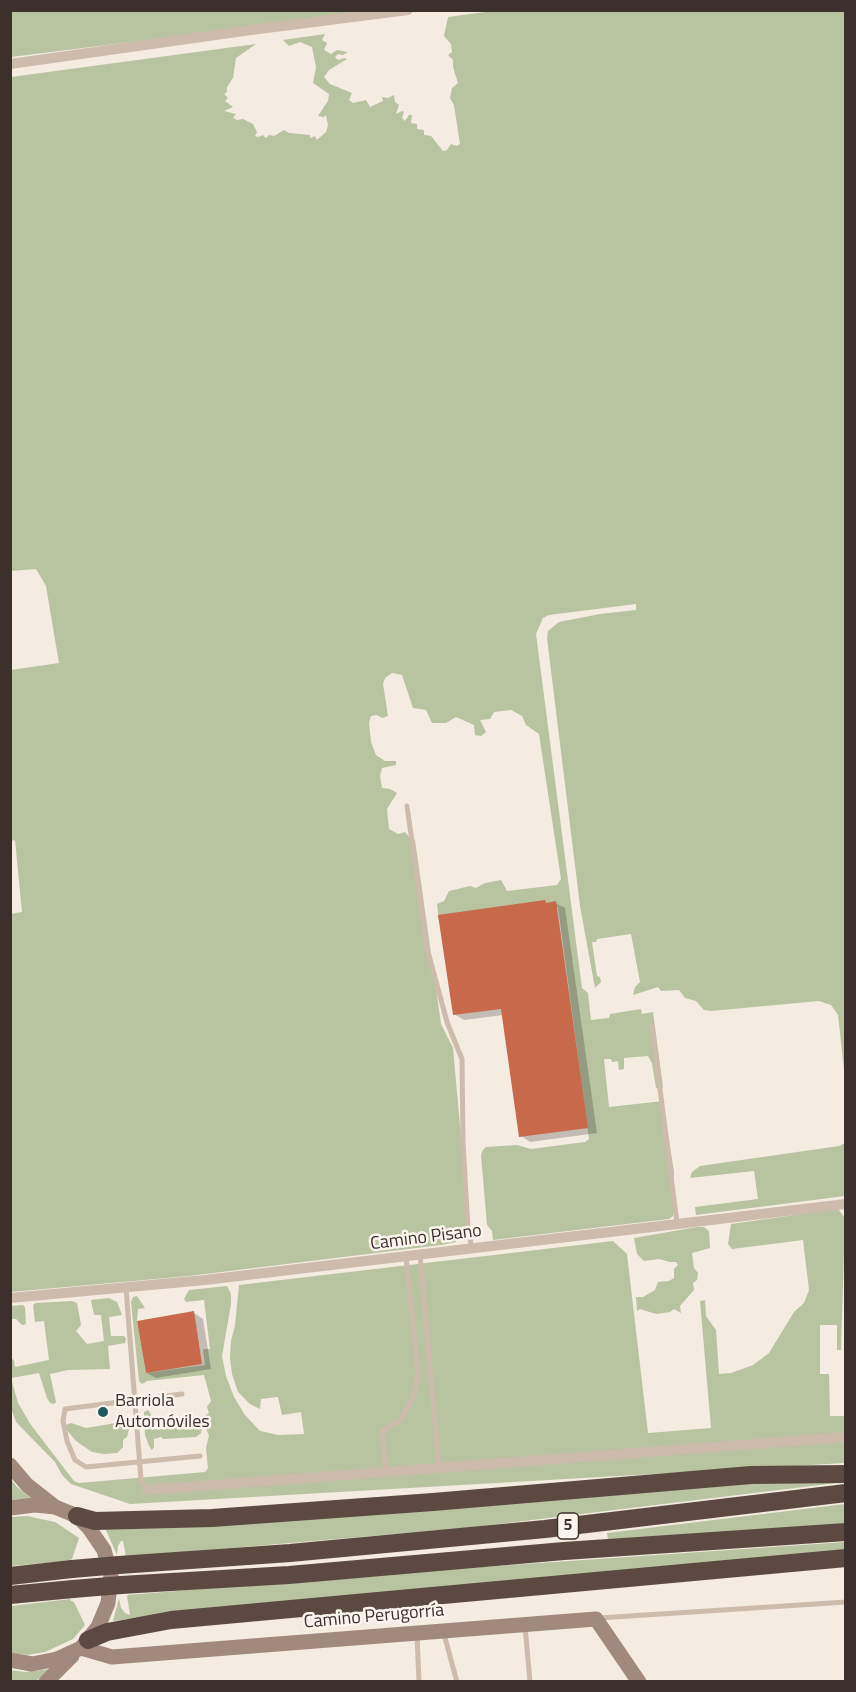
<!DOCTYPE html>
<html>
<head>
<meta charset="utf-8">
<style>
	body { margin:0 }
	#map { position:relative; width:856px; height:1692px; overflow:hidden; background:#f4ebe1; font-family:"Titillium Web",sans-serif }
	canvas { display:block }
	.frame { position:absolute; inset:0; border:12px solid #3b302b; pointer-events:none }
</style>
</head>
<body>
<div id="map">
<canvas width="856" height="1692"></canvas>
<div class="frame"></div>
</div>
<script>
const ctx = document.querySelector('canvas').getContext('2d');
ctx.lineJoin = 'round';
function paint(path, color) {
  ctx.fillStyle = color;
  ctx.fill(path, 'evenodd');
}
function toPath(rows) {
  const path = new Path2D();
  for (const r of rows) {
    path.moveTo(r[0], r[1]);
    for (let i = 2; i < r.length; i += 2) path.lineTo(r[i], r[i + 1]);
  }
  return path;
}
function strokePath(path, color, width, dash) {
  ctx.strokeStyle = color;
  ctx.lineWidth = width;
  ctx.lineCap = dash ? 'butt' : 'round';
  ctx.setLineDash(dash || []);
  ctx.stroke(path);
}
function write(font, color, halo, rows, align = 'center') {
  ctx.font = font + ' "Titillium Web",sans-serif';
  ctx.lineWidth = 5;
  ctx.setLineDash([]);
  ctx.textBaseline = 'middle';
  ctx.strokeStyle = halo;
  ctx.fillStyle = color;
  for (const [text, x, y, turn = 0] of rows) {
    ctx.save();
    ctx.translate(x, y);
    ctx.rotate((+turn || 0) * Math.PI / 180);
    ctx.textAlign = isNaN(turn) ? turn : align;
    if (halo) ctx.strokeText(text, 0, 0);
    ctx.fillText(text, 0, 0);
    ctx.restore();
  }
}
paint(toPath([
	[500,10,845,11,845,1079,838,1015,831,1005,819,1001,711,1011,704,1010,696,1001,685,998,679,990,661,991,658,987,633,995,635,987,640,982,631,934,597,939,596,942,592,942,597,976,600,977,601,982,595,988,580,906,547,638,548,631,559,622,600,614,636,610,636,604,549,615,543,618,536,634,582,988,588,993,591,1020,609,1018,610,1014,641,1009,642,1014,653,1012,663,1087,661,1089,656,1088,652,1063,648,1056,624,1058,624,1069,619,1070,618,1061,612,1062,611,1059,604,1059,609,1107,663,1101,674,1172,673,1216,669,1219,493,1240,492,1231,487,1225,481,1155,483,1150,486,1147,517,1145,531,1149,585,1142,589,1139,558,907,550,908,547,904,439,922,437,904,444,901,449,891,470,886,476,888,485,883,501,880,507,891,557,885,561,879,539,734,526,725,522,716,511,710,494,712,490,719,480,720,486,732,481,736,475,735,474,725,456,717,446,723,432,723,426,710,413,708,402,675,392,673,385,678,383,684,388,716,382,718,377,715,371,716,369,723,371,742,376,755,385,761,396,761,396,765,382,768,380,776,382,788,390,789,397,793,387,809,389,829,398,834,405,832,410,838,415,840,441,1024,453,1048,469,1226,468,1231,457,1237,456,1242,441,1245,189,1276,11,1292,10,914,22,912,15,840,11,841,11,670,59,663,46,586,36,569,11,571,11,77,256,44,236,58,233,78,227,87,227,92,224,94,228,98,225,101,233,107,224,111,236,114,233,118,237,120,243,119,253,124,257,132,255,136,258,137,263,135,266,138,269,135,274,136,284,130,289,133,310,135,310,138,315,136,317,140,326,132,328,125,326,115,324,117,318,116,328,101,329,94,313,83,316,67,312,47,300,42,289,46,283,40,325,34,322,40,327,43,324,50,331,54,337,50,348,52,343,55,338,54,335,57,338,60,344,58,347,59,329,70,324,77,330,84,352,93,349,100,353,103,366,100,370,107,383,101,382,97,388,98,394,95,395,102,399,105,396,114,402,111,404,112,402,118,405,121,409,115,412,115,411,123,417,124,417,129,424,130,424,135,431,136,443,151,447,150,451,144,457,146,460,144,454,105,450,98,452,88,458,83,453,67,453,60,448,55,452,52,451,44,444,36,448,17],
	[10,11,380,11,11,57],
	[845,1143,845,1196,696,1215,695,1207,758,1199,754,1171,690,1178,692,1172,700,1166,839,1146],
	[838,1209,845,1218,841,1350,837,1350,837,1325,820,1325,820,1374,829,1374,830,1416,845,1416,845,1463,130,1504,71,1484,62,1475,55,1462,16,1422,11,1408,10,1358,14,1360,15,1367,49,1360,44,1321,35,1322,33,1305,36,1303,72,1301,77,1303,81,1325,76,1331,87,1344,104,1341,101,1315,94,1315,91,1300,109,1298,117,1302,122,1315,109,1317,111,1336,124,1336,126,1339,125,1343,108,1346,110,1369,68,1370,50,1374,56,1402,54,1404,50,1403,47,1398,39,1373,11,1378,18,1403,31,1425,74,1481,79,1483,205,1472,208,1468,206,1448,209,1435,204,1425,202,1425,201,1433,196,1437,163,1439,161,1437,154,1439,154,1447,152,1450,149,1446,145,1435,144,1412,148,1410,151,1414,152,1422,203,1417,209,1413,207,1407,211,1401,204,1375,147,1381,142,1384,139,1381,131,1302,133,1297,137,1296,145,1308,138,1309,137,1321,146,1373,205,1365,203,1349,210,1349,204,1300,186,1302,184,1299,189,1290,227,1286,231,1294,231,1304,222,1356,226,1376,234,1397,245,1415,260,1431,278,1435,304,1434,301,1412,282,1415,278,1397,261,1399,260,1409,250,1404,238,1392,232,1374,230,1358,231,1341,235,1325,239,1285,613,1241,627,1254,648,1433,711,1428,700,1301,705,1300,706,1316,716,1330,719,1374,731,1373,753,1365,769,1353,794,1312,804,1303,809,1290,803,1240,732,1249,728,1244,731,1224],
	[697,1227,704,1227,709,1231,710,1248,692,1253,694,1268,698,1273,697,1280,693,1283,694,1290,680,1306,681,1313,674,1309,670,1312,656,1314,640,1309,637,1311,636,1297,643,1297,655,1290,658,1282,669,1281,674,1278,674,1269,678,1265,676,1262,670,1262,659,1259,644,1261,637,1254,634,1238],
	[23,1305,25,1307,26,1324,22,1325,16,1319,11,1319,10,1306],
	[122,1422,129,1429,127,1437,123,1440,123,1447,117,1453,104,1454,92,1452,76,1441,66,1429,66,1425,71,1423,86,1428],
	[10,1478,17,1487,32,1499,11,1501],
	[845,1482,466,1528,126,1557,123,1541,121,1541,118,1546,117,1555,105,1528,746,1483],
	[845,1504,845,1525,608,1540,607,1533],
	[27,1516,55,1522,79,1538,72,1559,68,1561,11,1566,11,1517],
	[845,1542,845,1550,175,1613,113,1621,119,1598,121,1608,125,1613,130,1615,127,1596,128,1595,380,1574],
	[70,1599,71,1601,74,1602,85,1625,73,1639,45,1652,27,1655,11,1653,11,1606],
	[50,1669,35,1682,11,1681,10,1670,25,1672]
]), '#b8c4a0');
paint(toPath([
	[545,902,549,904,555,903,565,908,597,1133,530,1142,521,1136,503,1015,464,1020,454,1014],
	[194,1313,203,1319,211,1369,156,1378,147,1373]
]), '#0003');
paint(toPath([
	[545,900,546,903,556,901,588,1128,519,1137,501,1009,453,1015,438,915],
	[194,1311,202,1364,146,1373,137,1321]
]), '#c8694b');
strokePath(toPath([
	[407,806,427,948,447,1022,462,1059,463,1142,468,1229,472,1249],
	[652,1026,677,1223],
	[420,1255,439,1468],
	[126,1288,141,1480,147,1490],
	[182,1394,65,1409,63,1421,67,1441,75,1460,86,1467,200,1456],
	[386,1472,382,1431,401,1419,414,1396,418,1374,406,1257],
	[599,1618,846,1602],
	[525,1626,530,1682],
	[444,1634,457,1682],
	[417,1635,419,1682]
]), '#cdbbac', 5);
strokePath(toPath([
	[10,64,251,30,408,10],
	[10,1298,205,1280,846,1204],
	[147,1490,846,1437]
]), '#cdbbac', 10);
strokePath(toPath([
	[10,1465,27,1485,55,1507],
	[10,1508,35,1505,55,1507,77,1516,89,1528,104,1550,111,1576,108,1603,98,1627,81,1648,57,1659,32,1664,10,1660],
	[81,1648,112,1657,125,1656,596,1619,639,1682],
	[46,1682,72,1656]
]), '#a18a7d', 15);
strokePath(toPath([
	[77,1516,95,1521,212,1518,433,1502,751,1475,846,1474],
	[119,1565,290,1553,545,1529,846,1493],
	[10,1576,72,1569],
	[121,1585,289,1575,564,1551,846,1532],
	[10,1595,73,1589],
	[88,1640,107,1632,171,1620,846,1558]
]), '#5c4a42', 18);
strokePath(toPath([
	[72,1569,119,1565],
	[73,1589,121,1585]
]), '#5c4a42', 18);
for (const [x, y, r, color] of [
	[103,1412,6,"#1f5a5e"]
]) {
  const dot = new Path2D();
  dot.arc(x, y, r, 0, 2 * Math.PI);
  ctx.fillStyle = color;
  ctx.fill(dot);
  strokePath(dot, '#fbf5ee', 2);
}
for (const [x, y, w] of [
	[568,1526,21]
]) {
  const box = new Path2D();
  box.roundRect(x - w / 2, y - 13, w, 26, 4.5);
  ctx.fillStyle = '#fbf5ee';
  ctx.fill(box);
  strokePath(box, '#3b302b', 1.5);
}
write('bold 16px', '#3b302b', null, [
	["5",568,1526]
]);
write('18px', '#3b302b', '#fbf5ee', [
	["Camino Pisano",426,1238,-7],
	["Camino Perugorría",374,1617,-5]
]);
write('18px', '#3b302b', '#fbf5ee', [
	["Barriola",115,1402],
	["Automóviles",115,1423]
], 'left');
</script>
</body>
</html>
